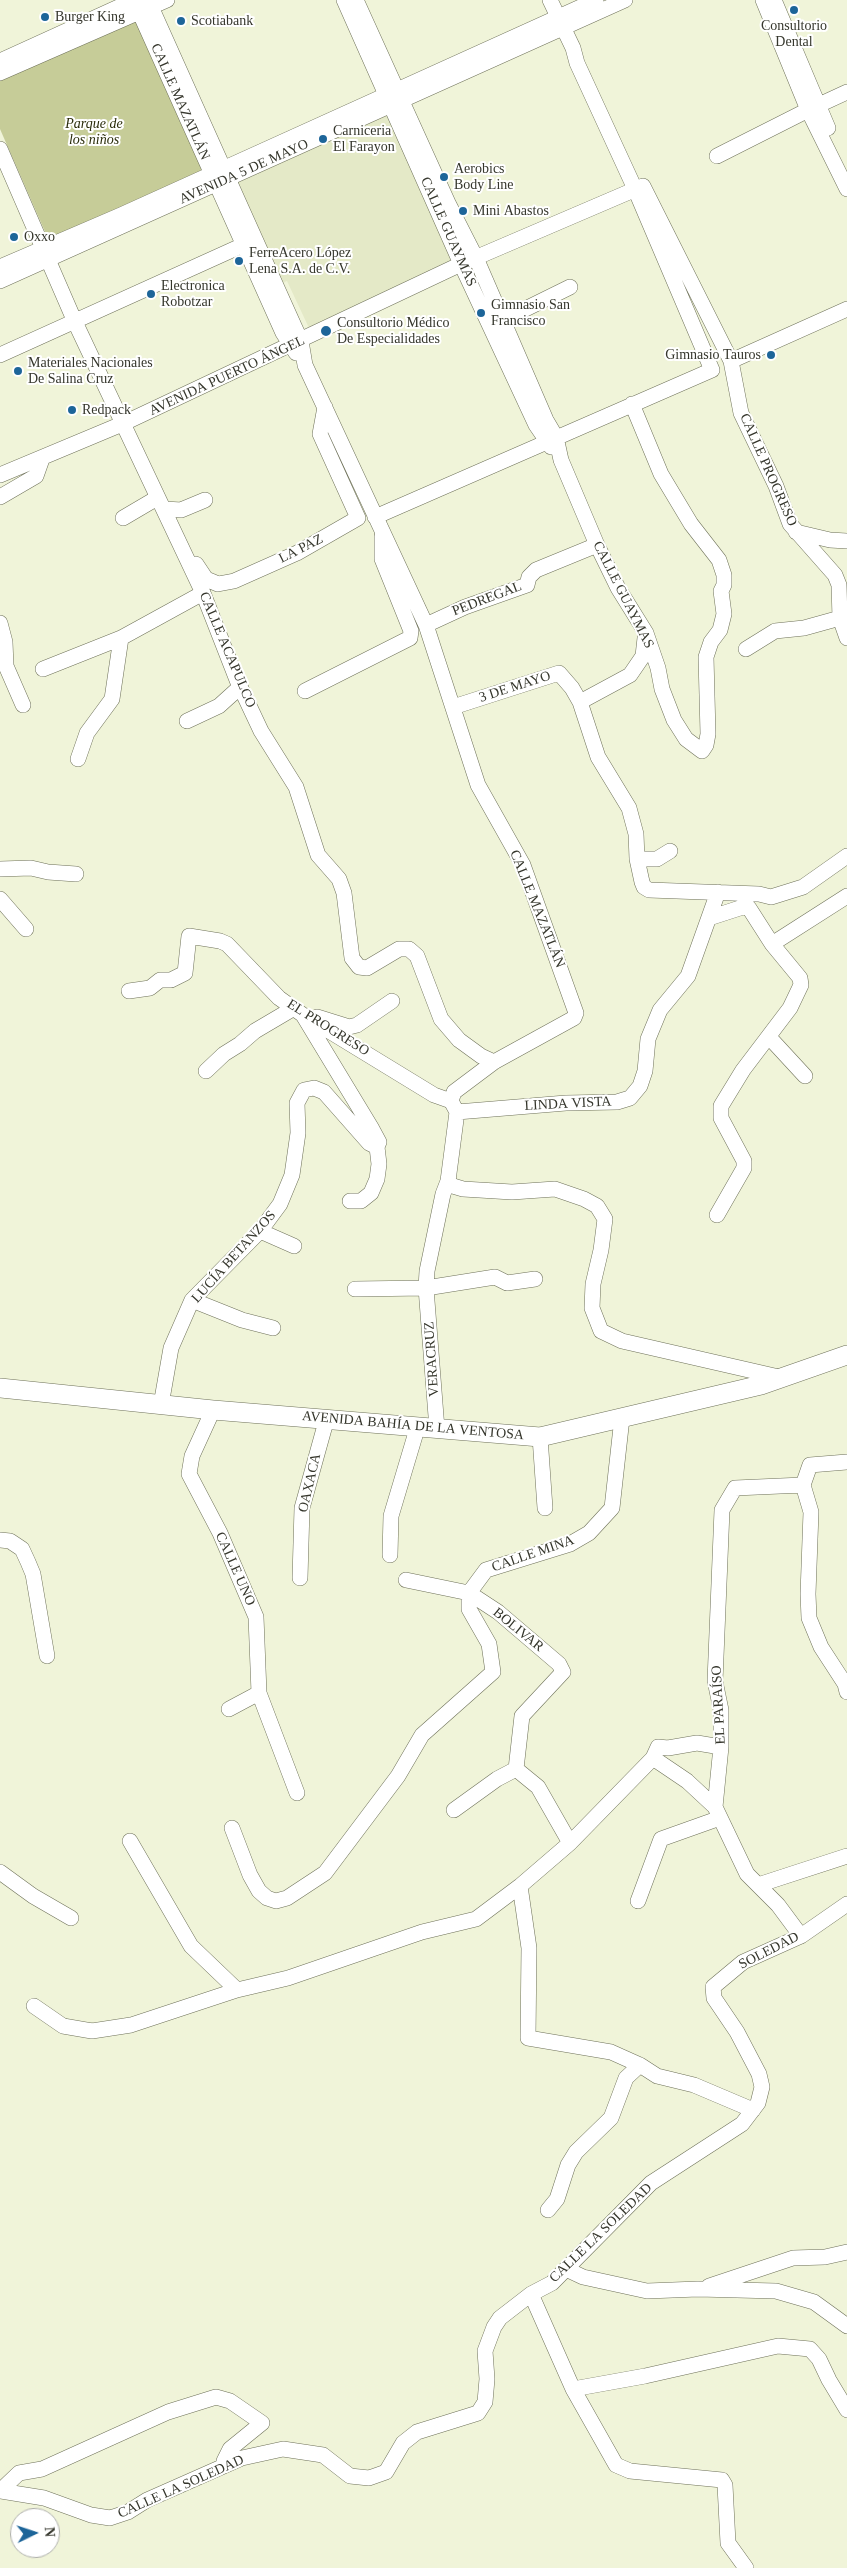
<!DOCTYPE html>
<html>
<head>
<meta charset="utf-8">
<style>
	body { margin:0 }
	#map { position:relative; width:847px; height:2568px; overflow:hidden; background:#f0f4d9; font-family:"Times New Roman",serif }
	canvas { display:block }
	.north { position:absolute; left:10px; top:2508px; width:50px; height:50px; box-sizing:border-box; background:#fff; border:1px solid #aeafab; border-radius:50%; rotate:86deg; font-size:14px; font-weight:700; line-height:20px; text-align:center; color:#35362c }
	.north::after { content:''; display:block; margin:auto; width:18px; height:22px; background:#1d6599; clip-path:polygon(50% 0,100% 100%,50% 72%,0 100%) }
</style>
</head>
<body>
<div id="map">
<canvas width="847" height="2568"></canvas>
<div class="north">N</div>
</div>
<script>
const ctx = document.querySelector('canvas').getContext('2d');
ctx.lineJoin = 'round';
function paint(path, color) {
  ctx.fillStyle = color;
  ctx.fill(path, 'evenodd');
}
function toPath(rows) {
  const path = new Path2D();
  for (const r of rows) {
    path.moveTo(r[0], r[1]);
    for (let i = 2; i < r.length; i += 2) path.lineTo(r[i], r[i + 1]);
  }
  return path;
}
function strokePath(path, color, width, dash) {
  ctx.strokeStyle = color;
  ctx.lineWidth = width;
  ctx.lineCap = dash ? 'butt' : 'round';
  ctx.setLineDash(dash || []);
  ctx.stroke(path);
}
function write(font, color, halo, rows, align = 'center') {
  ctx.font = font + ' "Times New Roman",serif';
  ctx.lineWidth = 4;
  ctx.setLineDash([]);
  ctx.textBaseline = 'middle';
  ctx.strokeStyle = halo;
  ctx.fillStyle = color;
  for (const [text, x, y, turn = 0] of rows) {
    ctx.save();
    ctx.translate(x, y);
    ctx.rotate((+turn || 0) * Math.PI / 180);
    ctx.textAlign = isNaN(turn) ? turn : align;
    if (halo) ctx.strokeText(text, 0, 0);
    ctx.fillText(text, 0, 0);
    ctx.restore();
  }
}
paint(toPath([
	[390,113,457,260,309,328,287,281,282,283,237,183]
]), '#e4e9c7');
paint(toPath([
	[138,18,207,174,50,243,0,129,0,80]
]), '#c6cc98');
const minor = toPath([
	[134,0,283,333,296,353],
	[148,0,295,328,301,341,305,365,426,625,478,785,523,865,576,1013,574,1018,494,1062,454,1092,451,1101,457,1112,448,1181,453,1186,463,1189,512,1192,555,1189,584,1199,597,1206,605,1219,601,1250,593,1284,592,1308,601,1331,622,1341,779,1377],
	[344,0,461,264,536,425,551,447],
	[356,0,449,205,476,258,546,420,556,437,561,460,597,545,618,588,646,633,658,668,662,689,674,720,686,739,702,751,706,745,708,734,706,657,711,642,720,630,724,614,721,591,724,585,724,575,719,560,691,524,661,474,632,404],
	[763,0,808,110,847,189],
	[774,0,828,128],
	[0,61,134,0],
	[0,73,167,0],
	[0,149,75,322,203,593,237,680,261,731,296,787,318,855,339,879,344,893,352,958,359,967,367,968,399,949,409,949,417,956,441,1019,459,1040,481,1056,494,1062],
	[717,156,808,110,847,92],
	[0,267,121,215,596,0],
	[0,281,625,0],
	[495,324,570,287],
	[0,355,252,241],
	[731,361,847,309],
	[0,475,122,424,461,264,643,186,731,361,741,413,776,486,790,524,835,575,839,585,840,618,847,638],
	[0,497,36,476,42,459],
	[165,509,181,510,205,500],
	[375,517,712,370,635,189,577,63,573,48,550,0],
	[123,518,157,498],
	[796,532,830,540,847,541],
	[196,564,206,579,218,584,234,581,297,553,358,518,320,434,325,407],
	[0,623,5,642,6,666,23,705],
	[426,625,465,607,527,585,529,577,536,570,597,545],
	[746,649,775,631,804,628,840,618],
	[43,669,121,638,203,593],
	[305,691,410,638,411,631,382,559,382,536],
	[580,702,598,757,629,808,636,834,637,859,642,882,644,887,649,890,759,894,771,897,803,887,847,856],
	[453,707,559,673,572,688,580,702,630,675,643,656,645,638],
	[187,721,219,706,240,687],
	[78,759,87,733,112,699,121,638],
	[637,859,657,859,670,851],
	[0,869,31,868,48,872,76,874],
	[0,899,26,929],
	[709,918,743,907,749,908,772,944,800,978,801,985,790,1008,743,1070,721,1106,721,1118,744,1161,744,1168,717,1215],
	[772,944,847,896],
	[129,991,150,988,160,980,171,980,185,973,189,936,220,941,227,944,279,998,303,1015,434,1095,451,1101],
	[317,1017,349,1027,357,1025,392,1001],
	[769,1037,805,1076],
	[206,1071,224,1054,240,1044,255,1031,294,1008],
	[457,1112,566,1103,617,1102,630,1098,640,1086,645,1071,648,1039,660,1010,688,976,718,892],
	[350,1201,361,1201,371,1193,377,1179,379,1164,377,1147],
	[260,1231,294,1246],
	[355,1289,426,1288,495,1277,507,1283,535,1279],
	[192,1300,242,1320,273,1328],
	[161,1405,171,1348,192,1300,260,1231,280,1204,292,1175,298,1133,297,1103,304,1090,314,1088,324,1092,369,1143,377,1147,379,1142,372,1129,303,1015],
	[213,1410,192,1456,189,1474,220,1533,256,1617,259,1693,297,1793],
	[437,1429,426,1288,427,1271,443,1194,448,1181],
	[540,1437,545,1508],
	[847,1462,810,1465,803,1485,811,1512,808,1594,809,1618,821,1647,845,1684,847,1692],
	[0,1540,10,1541,22,1549,28,1562,33,1574,47,1656],
	[390,1555,391,1516,417,1429],
	[300,1578,302,1508,327,1418],
	[406,1580,469,1593,498,1612,559,1664,563,1672,522,1716,516,1769,497,1779,454,1810],
	[229,1709,259,1693],
	[653,1758,658,1747,668,1748,697,1743,721,1747],
	[516,1769,538,1787,570,1843],
	[232,1828,250,1875,259,1891,267,1898,276,1901,287,1898,325,1873,398,1776,422,1735,493,1672,489,1644,469,1609,469,1593,486,1570,570,1544,589,1533,612,1508,622,1418],
	[130,1841,191,1946,237,1990],
	[0,1872,33,1896,71,1918],
	[758,1885,847,1856],
	[520,1886,529,1948,528,2038,611,2052,640,2065],
	[638,1901,661,1839,720,1818],
	[801,1936,778,1905,747,1874,715,1807,721,1747,721,1710,715,1681,722,1510,735,1488,803,1485],
	[34,2006,63,2026,92,2031,131,2025,237,1990,288,1978,422,1932,476,1919,520,1886,570,1843,653,1758,687,1781,715,1807],
	[548,2210,557,2199,568,2165,576,2152,611,2118,626,2078,640,2065,657,2076,694,2085,753,2110],
	[566,2269,583,2277,647,2291,698,2289,776,2291,814,2302,847,2326],
	[709,2286,793,2258,825,2257,847,2252],
	[531,2294,573,2389,616,2465,630,2471,722,2480,725,2485,728,2543,746,2568],
	[573,2389,645,2376,778,2346,810,2349,819,2359,829,2380,847,2410],
	[0,2491,44,2498,91,2515,110,2518,128,2512,147,2500,242,2458,283,2449,323,2455,350,2476,369,2478,386,2472,403,2443,417,2432,478,2413,485,2402,487,2379,485,2351,494,2327,500,2318,531,2294,552,2283,651,2183,742,2124,758,2103,762,2087,759,2074,737,2032,714,1998,713,1987,743,1962,801,1936,847,1904],
	[0,2491,19,2473,42,2469,168,2412,216,2397,230,2401,262,2423,230,2449,224,2461,236,2459]
]);
const major = toPath([
	[0,1388,213,1410,540,1437,761,1385,847,1355]
]);
strokePath(minor, '#6e7159', 16);
strokePath(major, '#6e7159', 20);
strokePath(minor, '#fff', 15);
strokePath(major, '#fff', 19);
for (const [x, y, r, color] of [
	[794,10,5,"#1d6599"],
	[45,17,5,"#1d6599"],
	[181,21,5,"#1d6599"],
	[323,139,5,"#1d6599"],
	[444,177,5,"#1d6599"],
	[463,211,5,"#1d6599"],
	[14,237,5,"#1d6599"],
	[239,261,5,"#1d6599"],
	[151,294,5,"#1d6599"],
	[481,313,5,"#1d6599"],
	[326,331,6,"#1d6599"],
	[771,355,5,"#1d6599"],
	[18,371,5,"#1d6599"],
	[72,410,5,"#1d6599"]
]) {
  const dot = new Path2D();
  dot.arc(x, y, r, 0, 2 * Math.PI);
  ctx.fillStyle = color;
  ctx.fill(dot);
  strokePath(dot, '#fff', 2);
}
write('14px', '#35362c', '#fff', [
	["Burger King",55,17],
	["Scotiabank",191,21],
	["Consultorio",794,26,"center"],
	["Dental",794,42,"center"],
	["Carniceria",333,131],
	["El Farayon",333,147],
	["Aerobics",454,169],
	["Body Line",454,185],
	["Mini Abastos",473,211],
	["Oxxo",24,237],
	["FerreAcero López",249,253],
	["Lena S.A. de C.V.",249,269],
	["Electronica",161,286],
	["Robotzar",161,302],
	["Gimnasio San",491,305],
	["Francisco",491,321],
	["Consultorio Médico",337,323],
	["De Especialidades",337,339],
	["Gimnasio Tauros",761,355,"right"],
	["Materiales Nacionales",28,363],
	["De Salina Cruz",28,379],
	["Redpack",82,410]
], 'left');
write('14px', '#35362c', '#fff', [
	["CALLE MAZATLÁN",180,102,66],
	["AVENIDA 5 DE MAYO",244,172,-24],
	["CALLE GUAYMAS",448,232,66],
	["AVENIDA PUERTO ÁNGEL",227,376,-25],
	["CALLE PROGRESO",768,470,66],
	["LA PAZ",301,549,-27],
	["CALLE GUAYMAS",623,595,63],
	["PEDREGAL",487,599,-21],
	["CALLE ACAPULCO",227,650,67],
	["3 DE MAYO",515,687,-18],
	["CALLE MAZATLÁN",537,909,68],
	["EL PROGRESO",328,1028,32],
	["LINDA VISTA",568,1104,-3],
	["LUCÍA BETANZOS",234,1257,-48],
	["VERACRUZ",432,1359,-94],
	["AVENIDA BAHÍA DE LA VENTOSA",413,1426,5],
	["OAXACA",310,1483,-77],
	["CALLE MINA",533,1554,-19],
	["CALLE UNO",235,1569,66],
	["BOLIVAR",518,1630,39],
	["EL PARAÍSO",719,1705,-93],
	["SOLEDAD",769,1951,-27],
	["CALLE LA SOLEDAD",601,2233,-44],
	["CALLE LA SOLEDAD",181,2487,-24]
]);
write('italic 14px', '#2a2c0a', '#fff', [
	["Parque de",94,124],
	["los niños",94,140]
]);
</script>
</body>
</html>
